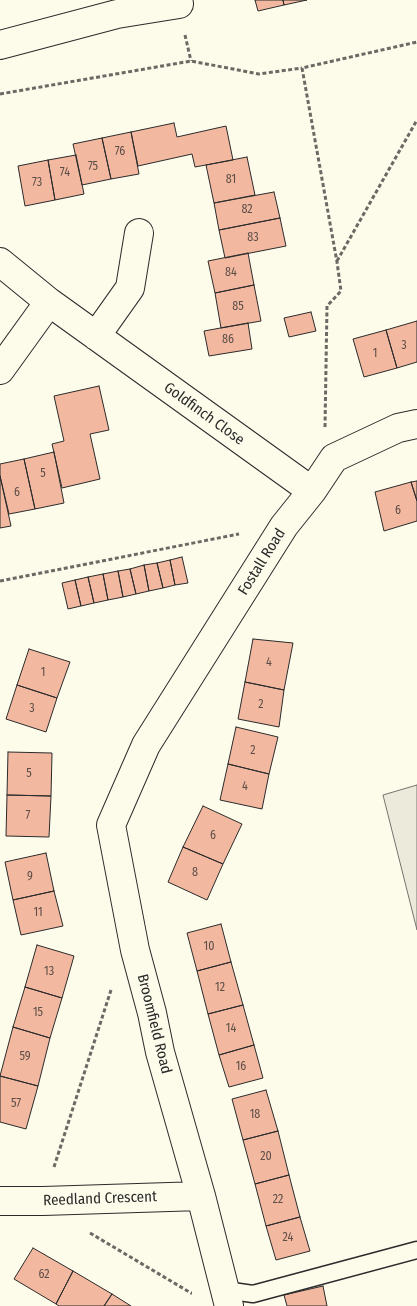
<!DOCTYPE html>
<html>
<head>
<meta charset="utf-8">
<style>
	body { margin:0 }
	canvas { display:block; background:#fdfbea }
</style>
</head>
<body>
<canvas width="417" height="1306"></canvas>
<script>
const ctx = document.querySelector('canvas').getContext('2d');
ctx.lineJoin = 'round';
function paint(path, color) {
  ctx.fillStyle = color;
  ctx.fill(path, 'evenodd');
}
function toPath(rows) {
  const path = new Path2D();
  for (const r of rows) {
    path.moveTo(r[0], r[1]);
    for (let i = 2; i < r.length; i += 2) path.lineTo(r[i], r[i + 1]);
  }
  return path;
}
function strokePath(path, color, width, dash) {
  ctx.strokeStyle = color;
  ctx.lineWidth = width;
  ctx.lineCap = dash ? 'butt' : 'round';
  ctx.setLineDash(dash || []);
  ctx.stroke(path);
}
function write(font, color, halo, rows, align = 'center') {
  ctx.font = font + ' "Fira Sans Condensed",sans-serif';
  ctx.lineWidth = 4;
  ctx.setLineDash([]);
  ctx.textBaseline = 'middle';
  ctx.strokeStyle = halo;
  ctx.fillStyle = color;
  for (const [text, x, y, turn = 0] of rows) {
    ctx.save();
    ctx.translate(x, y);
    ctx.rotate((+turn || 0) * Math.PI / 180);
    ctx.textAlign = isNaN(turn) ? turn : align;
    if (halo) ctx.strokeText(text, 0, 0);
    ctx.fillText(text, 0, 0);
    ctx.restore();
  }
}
const green = toPath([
	[417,785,417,930,383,795,417,785]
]);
paint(green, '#ecebdb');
strokePath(green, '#74746e', 1);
const building = toPath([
	[255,0,283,0,284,5,258,11,255,0],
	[283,0,307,0,284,5,283,0],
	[174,123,177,137,226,126,233,160,195,167,192,154,138,166,131,132,174,123],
	[131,132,139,174,111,179,102,138,131,132],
	[102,138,111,179,82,185,73,144,102,138],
	[76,155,84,194,55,200,48,160,76,155],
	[247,157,255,195,214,203,206,165,247,157],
	[48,160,55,200,25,206,18,166,48,160],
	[274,192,280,218,219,230,214,203,274,192],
	[280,218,286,246,225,258,219,230,280,218],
	[248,253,254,285,215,293,208,261,248,253],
	[254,285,261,321,221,328,215,293,254,285],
	[311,312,316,331,289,337,284,318,311,312],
	[417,321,417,362,397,368,386,330,417,321],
	[248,323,252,349,209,356,204,331,248,323],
	[386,330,397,368,364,377,353,339,386,330],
	[99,386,109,430,90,434,100,479,62,488,52,444,64,441,54,396,99,386],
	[54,452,64,503,35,509,24,459,54,452],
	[24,459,35,509,9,514,0,476,0,464,24,459],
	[0,476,11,526,0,528,0,476],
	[417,481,417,501,411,482,417,481],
	[411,482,417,501,417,521,384,531,375,492,411,482],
	[182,557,188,583,175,585,170,560,182,557],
	[170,560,175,585,163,588,157,563,170,560],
	[157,563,163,588,149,591,144,565,157,563],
	[144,565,149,591,136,594,130,569,144,565],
	[130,569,136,594,123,597,118,571,130,569],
	[118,571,123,597,108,600,103,574,118,571],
	[103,574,108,600,94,603,88,577,103,574],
	[88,577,94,603,81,606,75,580,88,577],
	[75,580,81,606,68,609,62,583,75,580],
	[253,639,293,643,284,690,245,682,253,639],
	[29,649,70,662,57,698,17,685,29,649],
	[245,682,284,690,279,727,238,719,245,682],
	[17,685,57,698,46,732,6,719,17,685],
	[236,727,278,737,269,774,228,764,236,727],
	[8,752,52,753,51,796,7,795,8,752],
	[228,764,269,774,262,809,220,800,228,764],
	[7,795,51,796,49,837,6,836,7,795],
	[203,806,242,824,223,864,183,847,203,806],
	[183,847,223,864,207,900,168,882,183,847],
	[46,853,54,891,13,900,5,862,46,853],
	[54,891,63,926,21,935,13,900,54,891],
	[221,924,231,962,197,971,187,933,221,924],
	[37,945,74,956,62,998,25,987,37,945],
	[231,962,243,1005,208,1014,197,971,231,962],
	[25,987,62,998,50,1038,13,1027,25,987],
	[243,1005,254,1045,219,1055,208,1014,243,1005],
	[13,1027,50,1038,38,1086,0,1076,13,1027],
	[254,1045,263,1078,229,1087,219,1055,254,1045],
	[0,1076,38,1086,26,1129,0,1122,0,1076],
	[266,1090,278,1131,243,1140,232,1099,266,1090],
	[278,1131,289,1175,255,1184,243,1140,278,1131],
	[289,1175,300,1217,266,1226,255,1184,289,1175],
	[300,1217,310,1251,276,1260,266,1226,300,1217],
	[33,1248,73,1271,56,1304,14,1279,33,1248],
	[73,1271,112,1294,104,1306,59,1306,56,1304,73,1271],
	[323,1286,327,1306,287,1306,284,1295,323,1286],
	[112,1294,131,1306,104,1306,112,1294]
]);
paint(building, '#f2b8a0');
strokePath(building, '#2b2b2b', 1);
const service = toPath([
	[225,1290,253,1294,417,1250]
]);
const minor = toPath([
	[0,45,117,14,179,4],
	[0,262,49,302,312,491],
	[96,336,130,288,139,233],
	[0,370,49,302],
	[0,1201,43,1201,201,1196],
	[229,1306,201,1196,160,1052,152,1013,135,950,111,825,146,745,284,526,312,491,334,458,398,428,417,424]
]);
strokePath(service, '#2b2b2b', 19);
strokePath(minor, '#2b2b2b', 30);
strokePath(toPath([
	[185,35,191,61],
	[0,94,191,61,259,74,302,68],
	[337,261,417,120],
	[325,427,327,306,341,291,337,262,302,68,417,42],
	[0,581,239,534],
	[54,1167,111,990],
	[90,1233,191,1293,192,1293]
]), '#6a6964', 3, [4, 2.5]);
strokePath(service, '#fdfbea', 16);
strokePath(minor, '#fdfbea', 28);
write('12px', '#5d4e48', null, [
	["76",120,152],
	["75",93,167],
	["74",65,173],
	["81",231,180],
	["73",37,183],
	["82",247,210],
	["83",253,238],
	["84",231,273],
	["85",238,307],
	["86",228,340],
	["3",404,346],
	["1",375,354],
	["5",43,474],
	["6",17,493],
	["6",398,511],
	["4",269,663],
	["1",43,673],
	["2",261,705],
	["3",32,709],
	["2",253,751],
	["5",29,774],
	["4",245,787],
	["7",28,816],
	["6",213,836],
	["8",195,873],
	["9",30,877],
	["11",38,913],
	["10",209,947],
	["13",49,972],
	["12",220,988],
	["15",38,1013],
	["14",231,1029],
	["59",25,1057],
	["16",241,1067],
	["57",16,1104],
	["18",255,1115],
	["20",266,1157],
	["22",278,1200],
	["24",288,1238],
	["62",44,1275]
]);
write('15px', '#2b2b2b', '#fdfbea', [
	["Goldfinch Close",204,414,36],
	["Fostall Road",262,562,-58],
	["Broomfield Road",154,1024,76],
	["Reedland Crescent",100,1199,-2]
]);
</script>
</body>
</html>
